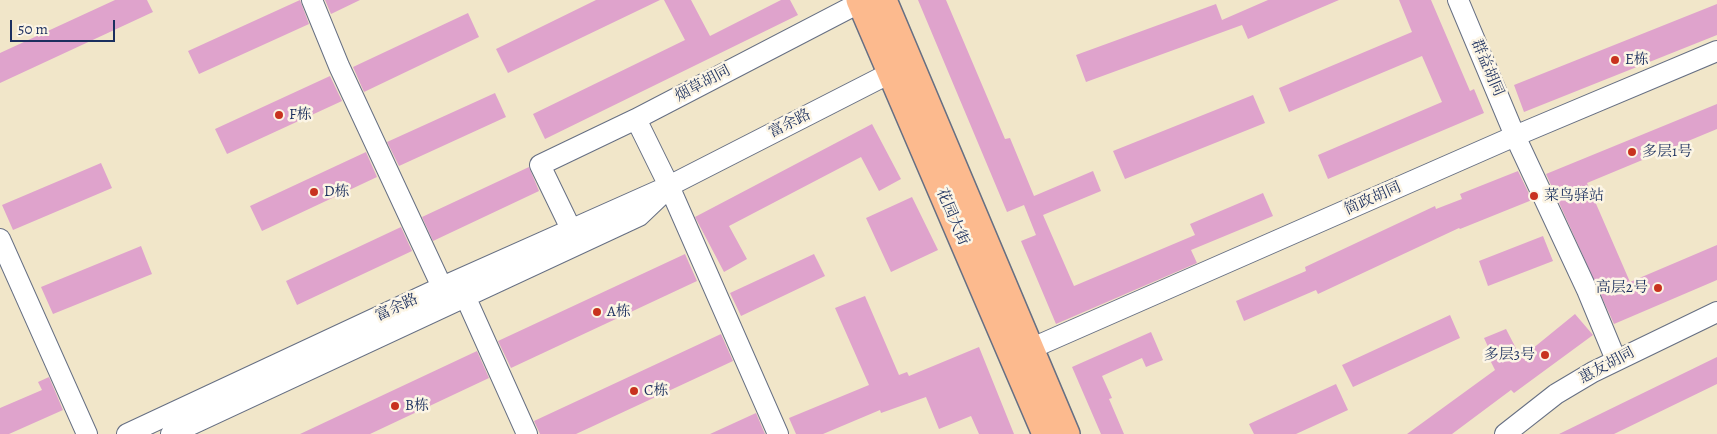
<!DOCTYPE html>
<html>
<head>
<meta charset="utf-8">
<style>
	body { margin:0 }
	#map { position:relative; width:1717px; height:434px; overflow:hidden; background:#f1e6c9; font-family:Alegreya,serif }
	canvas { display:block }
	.scale { position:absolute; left:10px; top:20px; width:105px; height:22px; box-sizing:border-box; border:2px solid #1b2f5e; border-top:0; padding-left:6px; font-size:15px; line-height:18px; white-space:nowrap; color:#1b2f5e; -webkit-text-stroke:4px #fcf5e5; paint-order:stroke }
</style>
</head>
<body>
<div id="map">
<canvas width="1717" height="434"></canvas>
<div class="scale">50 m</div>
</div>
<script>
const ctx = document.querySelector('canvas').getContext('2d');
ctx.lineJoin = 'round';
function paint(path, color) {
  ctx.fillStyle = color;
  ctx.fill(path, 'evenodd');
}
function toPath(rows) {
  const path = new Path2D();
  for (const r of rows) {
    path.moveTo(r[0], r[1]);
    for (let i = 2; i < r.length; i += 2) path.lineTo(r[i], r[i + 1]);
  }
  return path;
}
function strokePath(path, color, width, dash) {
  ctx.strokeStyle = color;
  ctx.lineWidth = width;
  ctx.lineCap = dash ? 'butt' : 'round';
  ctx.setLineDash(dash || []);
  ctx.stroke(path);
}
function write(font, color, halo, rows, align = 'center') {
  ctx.font = font + ' Alegreya,"Noto Serif SC",serif';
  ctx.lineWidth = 5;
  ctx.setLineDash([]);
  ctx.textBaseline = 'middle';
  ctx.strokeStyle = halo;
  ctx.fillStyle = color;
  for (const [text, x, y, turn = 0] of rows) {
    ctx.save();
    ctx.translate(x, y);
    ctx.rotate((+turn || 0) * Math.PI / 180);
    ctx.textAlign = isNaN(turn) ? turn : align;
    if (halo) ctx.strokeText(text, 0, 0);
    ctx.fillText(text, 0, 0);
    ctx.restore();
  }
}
paint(toPath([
	[115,0,147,0,153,12,0,83,0,53],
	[300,0,309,24,199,74,188,51],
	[325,0,360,0,331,14],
	[596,0,660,0,508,73,496,49],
	[664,0,691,0,710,36,781,0,790,0,798,15,545,139,533,114,685,40],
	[918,0,946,0,1005,139,1010,138,1034,196,1093,171,1101,191,1043,215,1074,286,1195,235,1190,224,1263,193,1273,216,1191,250,1197,263,1056,324,1021,241,1036,235,1024,205,1007,212],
	[1268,0,1339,0,1248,39,1242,25,1086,82,1076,55,1216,4,1222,20],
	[1399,0,1431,0,1470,91,1474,89,1484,113,1328,179,1318,155,1442,102,1422,56,1289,112,1279,88,1412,32],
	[1717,4,1717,35,1524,112,1514,85],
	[468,13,479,37,364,92,353,67],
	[330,76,342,101,227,154,215,129],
	[495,93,506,117,399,166,387,142],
	[1253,95,1265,123,1125,179,1113,151],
	[1717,104,1717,129,1587,183,1630,282,1717,245,1717,280,1614,324,1546,174],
	[872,124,901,179,879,191,861,157,729,226,747,259,724,272,695,217],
	[366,152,377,177,262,231,250,206],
	[101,163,112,188,13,230,2,205],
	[529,167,539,191,433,241,422,217],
	[1518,171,1532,200,1460,229,1459,228,1318,294,1316,290,1244,321,1236,301,1306,271,1305,267,1435,206,1436,209,1462,199,1460,194],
	[912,197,938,250,891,272,866,218],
	[401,227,412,251,297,305,286,281],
	[1543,236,1553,261,1488,286,1479,261],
	[141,246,152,274,53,314,41,287],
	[685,254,697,281,511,368,498,341],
	[814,254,825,276,741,316,730,293],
	[865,296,899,375,907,372,909,376,979,347,1014,434,979,434,971,416,939,429,926,397,881,413,880,410,823,434,796,434,789,418,869,385,835,308],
	[1575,314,1593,335,1514,393,1511,390,1452,434,1407,434,1495,370,1486,352,1490,351,1484,338,1506,329,1521,358],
	[1450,315,1460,338,1353,387,1342,365],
	[1151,332,1163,360,1146,367,1142,358,1102,376,1112,398,1109,399,1124,434,1101,434,1072,367],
	[721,334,733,361,576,434,540,434,534,421],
	[477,351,489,378,370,434,300,434],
	[1717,357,1717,384,1614,434,1559,434],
	[49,377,63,410,9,434,0,434,0,408,42,390,38,382],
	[1336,384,1348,410,1296,434,1254,434,1249,424],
	[756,413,765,434,710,434]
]), '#dfa3cc');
const minor = toPath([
	[312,0,339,66,442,287],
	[1458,0,1515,136,1587,290,1616,360],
	[636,119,669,186,778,434],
	[571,229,540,165,636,119,865,0],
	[0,239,87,434],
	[465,296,527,434],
	[1030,349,1515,136,1717,51],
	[127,434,442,287,669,186,902,67],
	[171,434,639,216,661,195],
	[1505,434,1556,394,1593,372,1717,312]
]);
const major = toPath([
	[859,0,1045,434],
	[884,0,1067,434]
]);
strokePath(minor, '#666f83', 22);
strokePath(major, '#666f83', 28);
strokePath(minor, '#fff', 20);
strokePath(major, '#fcba8e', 25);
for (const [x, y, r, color] of [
	[1615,60,5,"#c8321e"],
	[279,115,5,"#c8321e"],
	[1632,152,5,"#c8321e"],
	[314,192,5,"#c8321e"],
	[1534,196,5,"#c8321e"],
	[1658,288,5,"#c8321e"],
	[597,312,5,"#c8321e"],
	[1545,355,5,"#c8321e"],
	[634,391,5,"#c8321e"],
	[395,406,5,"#c8321e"]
]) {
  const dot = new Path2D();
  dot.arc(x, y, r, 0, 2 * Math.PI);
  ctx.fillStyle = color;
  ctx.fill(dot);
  strokePath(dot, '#fcf5e5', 2);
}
write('15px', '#1b2f5e', '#fcf5e5', [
	["E栋",1625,60],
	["F栋",289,115],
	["多层1号",1642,152],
	["D栋",324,192],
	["菜鸟驿站",1544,196],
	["高层2号",1648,288,"right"],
	["A栋",607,312],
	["多层3号",1535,355,"right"],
	["C栋",644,391],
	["B栋",405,406]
], 'left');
write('15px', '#1b2f5e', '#fcf5e5', [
	["群益胡同",1487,68,67],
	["烟草胡同",703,84,-28],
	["富余路",790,124,-27],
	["简政胡同",1373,199,-24],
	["花园大街",952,217,67],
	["富余路",397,308,-25],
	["惠友胡同",1607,366,-28]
]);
</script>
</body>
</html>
